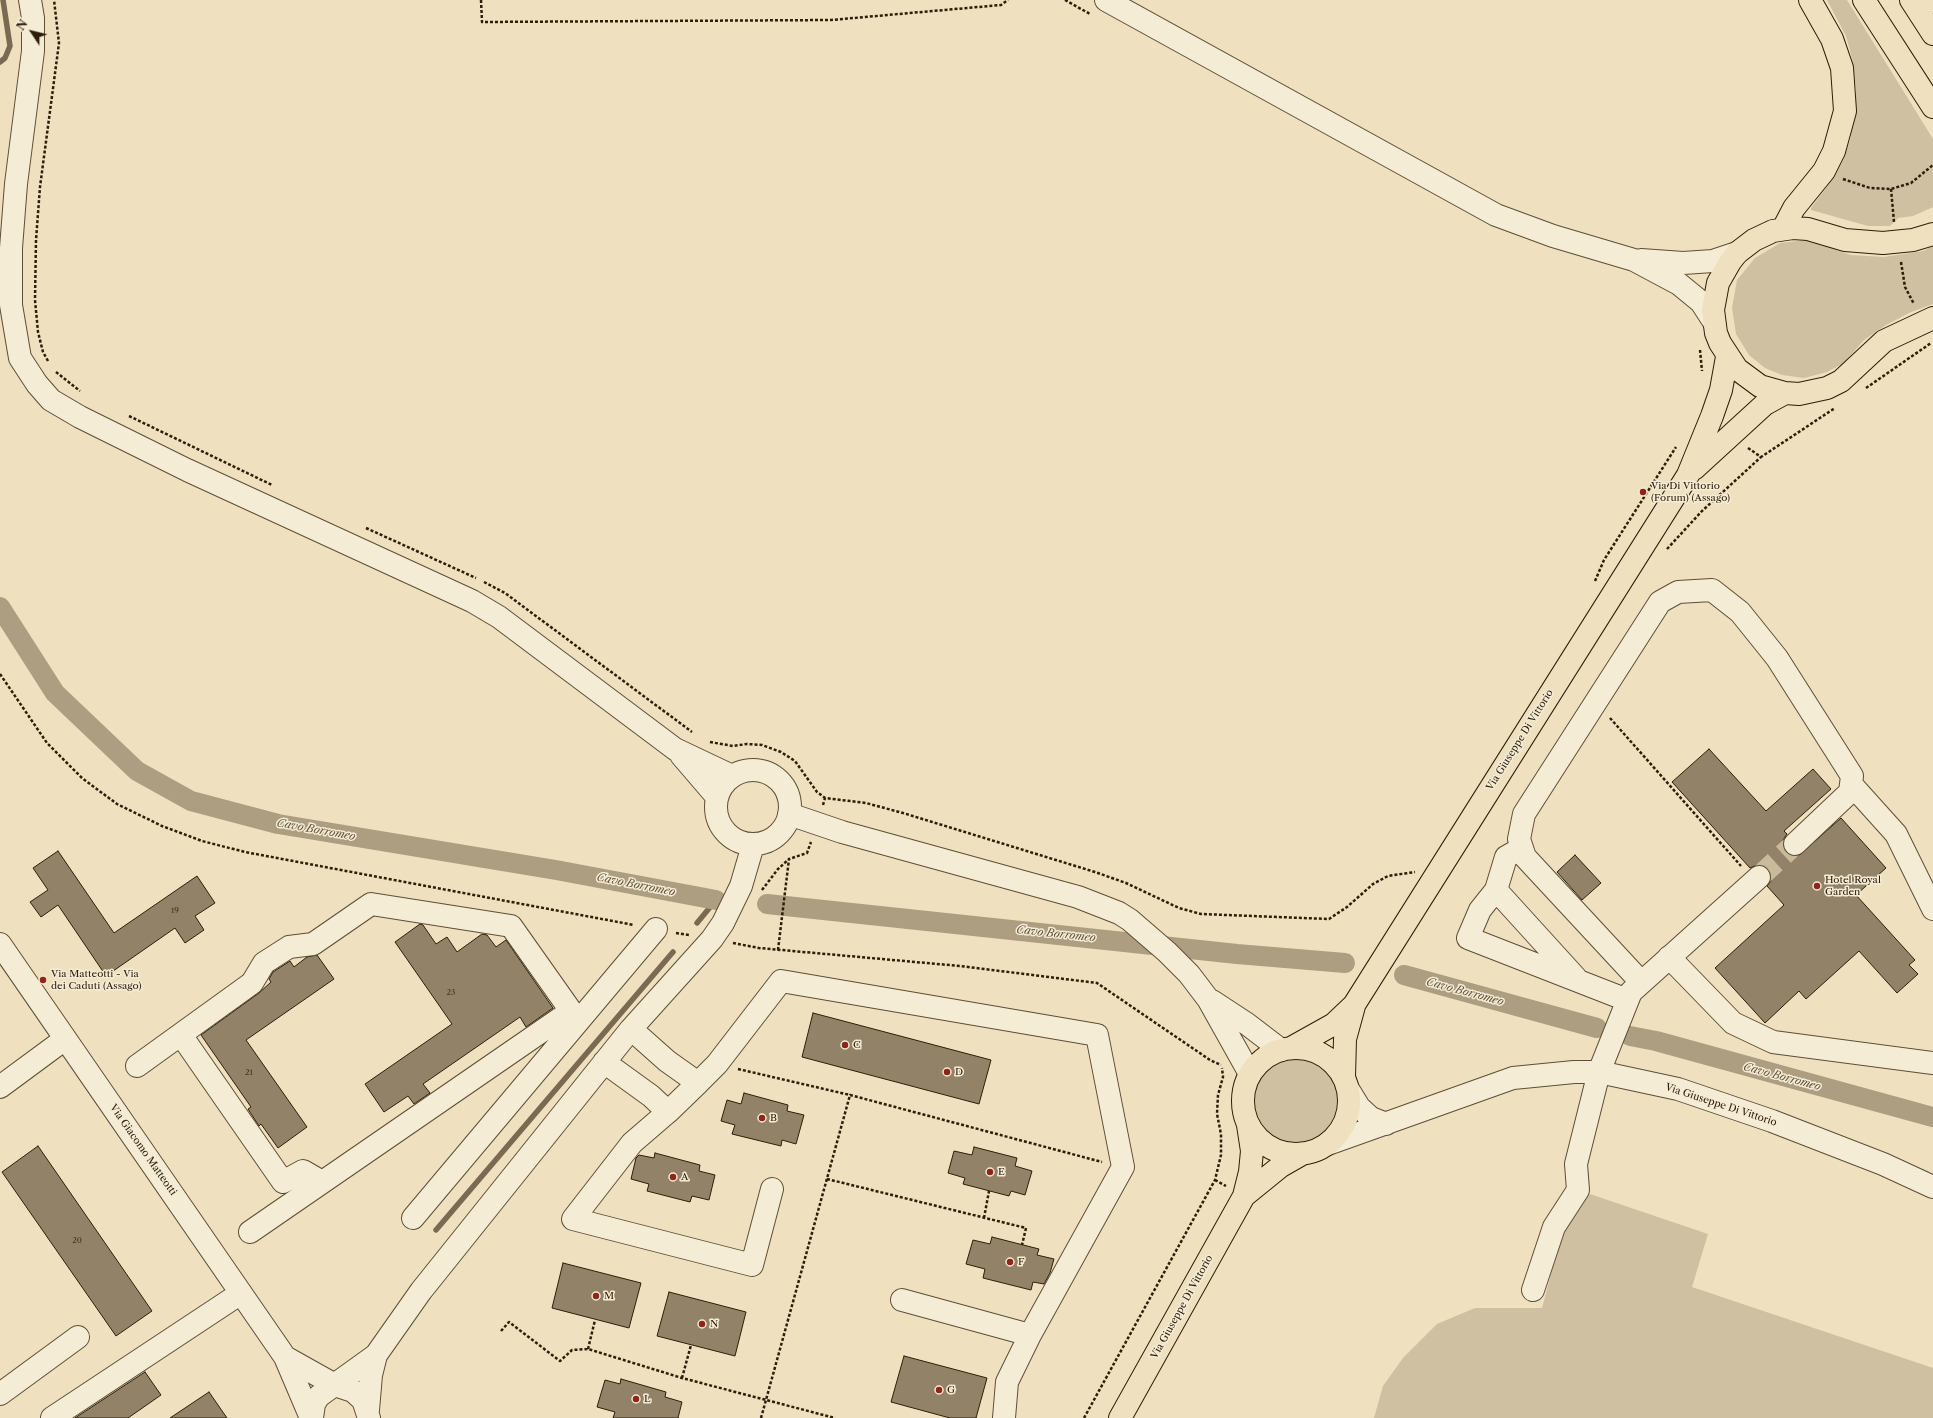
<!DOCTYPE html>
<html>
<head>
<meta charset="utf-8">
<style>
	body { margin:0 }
	#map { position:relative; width:1933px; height:1418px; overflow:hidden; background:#efe1bf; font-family:"Libre Caslon Text",serif }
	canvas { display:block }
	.north { position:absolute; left:12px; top:12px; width:40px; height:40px; -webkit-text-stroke:3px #f5ecd5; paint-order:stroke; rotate:305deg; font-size:11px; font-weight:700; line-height:16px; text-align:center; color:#2d1d09 }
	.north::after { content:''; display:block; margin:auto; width:14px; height:18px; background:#2d1d09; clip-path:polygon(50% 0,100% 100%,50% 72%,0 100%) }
</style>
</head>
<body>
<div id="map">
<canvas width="1933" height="1418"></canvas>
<div class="north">N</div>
</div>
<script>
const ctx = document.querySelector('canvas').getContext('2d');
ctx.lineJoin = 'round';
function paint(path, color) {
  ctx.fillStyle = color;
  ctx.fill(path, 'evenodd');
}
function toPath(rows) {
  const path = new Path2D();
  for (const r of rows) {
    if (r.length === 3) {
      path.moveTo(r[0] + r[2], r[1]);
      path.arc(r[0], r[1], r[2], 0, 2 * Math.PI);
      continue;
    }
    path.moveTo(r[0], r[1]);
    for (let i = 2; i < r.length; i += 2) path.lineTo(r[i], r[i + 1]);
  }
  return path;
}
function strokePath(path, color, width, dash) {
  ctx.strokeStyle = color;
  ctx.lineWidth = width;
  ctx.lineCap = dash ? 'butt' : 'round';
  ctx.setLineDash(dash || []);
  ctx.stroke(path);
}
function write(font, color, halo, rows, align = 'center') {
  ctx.font = font + ' "Libre Caslon Text",serif';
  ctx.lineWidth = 3;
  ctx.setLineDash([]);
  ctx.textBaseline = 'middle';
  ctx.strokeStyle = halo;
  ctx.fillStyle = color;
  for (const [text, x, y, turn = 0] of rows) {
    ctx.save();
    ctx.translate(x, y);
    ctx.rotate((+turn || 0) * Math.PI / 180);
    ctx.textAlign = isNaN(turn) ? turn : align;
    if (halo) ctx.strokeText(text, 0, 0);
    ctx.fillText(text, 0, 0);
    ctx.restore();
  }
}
paint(toPath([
	[1827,0,1847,0,1933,139,1933,207,1913,216,1898,218,1890,226,1868,226,1811,210,1811,208,1829,184,1842,162,1850,140,1854,118,1856,92,1853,62,1846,36],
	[1807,240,1851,255,1884,257,1923,251,1933,246,1933,304,1911,312,1886,325,1864,340,1844,363,1827,372,1804,378,1782,375,1765,368,1749,355,1736,334,1732,308,1737,280,1755,258,1780,243],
	[1296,1101,41],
	[1578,1190,1708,1234,1692,1287,1933,1368,1933,1418,1374,1418,1383,1386,1403,1358,1437,1324,1475,1308,1542,1308,1559,1244]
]), '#cec0a0');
strokePath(toPath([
	[0,62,5,58,10,46,3,0],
	[697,923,716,900],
	[436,1230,673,952]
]), '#7a6a51', 5.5);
strokePath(toPath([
	[0,607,55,693,137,771,191,801,278,824,556,870,716,900],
	[767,904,1237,954,1345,963],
	[1404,975,1597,1028],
	[1630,1036,1656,1041,1933,1117]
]), '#ad9e81', 20);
const building = toPath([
	[1709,749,1766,811,1813,769,1831,789,1784,831,1787,834,1783,840,1783,847,1786,852,1791,856,1798,856,1841,818,1886,868,1856,895,1915,960,1909,965,1918,974,1897,993,1859,951,1806,999,1799,991,1765,1023,1715,968,1784,905,1767,886,1771,881,1771,875,1768,868,1763,865,1757,865,1750,868,1672,782,1709,749],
	[58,851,114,933,197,876,215,903,195,916,204,930,185,943,175,928,106,976,58,905,41,917,30,902,48,890,33,868,58,851],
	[1575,855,1601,883,1582,900,1557,872,1575,855],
	[420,924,423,925,436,944,447,937,457,952,482,934,487,935,496,947,506,940,553,1008,526,1027,520,1017,423,1084,430,1093,414,1104,408,1096,384,1112,365,1084,452,1024,395,942,420,924],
	[317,955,334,979,246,1040,307,1127,278,1148,261,1124,259,1126,248,1109,251,1107,201,1035,259,993,271,982,269,979,273,972,290,961,294,967,307,957,317,955],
	[813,1013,991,1060,979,1104,802,1057,813,1013],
	[744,1093,788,1105,787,1111,804,1115,796,1144,782,1140,781,1146,732,1134,735,1125,721,1121,727,1100,741,1104,744,1093],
	[38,1146,152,1311,116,1336,2,1172,38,1146],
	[974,1147,1017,1158,1015,1166,1032,1171,1025,1195,1011,1191,1009,1196,963,1184,965,1178,948,1173,954,1151,972,1155,974,1147],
	[655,1153,700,1165,699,1171,715,1175,709,1200,692,1196,690,1202,647,1191,649,1184,631,1179,636,1158,639,1155,654,1158,655,1153],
	[992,1237,1039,1249,1037,1255,1054,1259,1050,1273,1044,1284,1033,1282,1031,1290,983,1278,985,1269,966,1264,973,1240,990,1244,992,1237],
	[563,1263,641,1283,629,1328,552,1308,563,1263],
	[669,1292,746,1312,735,1356,657,1336,669,1292],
	[904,1356,987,1378,976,1418,950,1418,891,1402,904,1356],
	[145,1372,161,1395,128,1418,75,1418,145,1372],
	[621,1379,666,1392,665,1397,682,1402,678,1418,613,1418,615,1412,597,1407,605,1380,620,1384,621,1379],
	[209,1392,227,1418,170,1418,209,1392]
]);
paint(building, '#928368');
strokePath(building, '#2d1d09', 1);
strokePath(toPath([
	[1759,877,1795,844]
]), '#c8ba9b', 22, [22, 11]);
const minor = toPath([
	[30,0,33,18,33,51,16,184,11,248,11,305,20,358,37,384,51,400,80,417,187,470,472,601,499,617,675,749,732,776],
	[1106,0,1496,215,1553,236,1634,260,1679,284,1701,302,1714,322],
	[1641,260,1683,263,1713,261,1737,253],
	[681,755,717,797],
	[753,807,37],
	[1851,784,1896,834,1933,909],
	[789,814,842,832,1078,897,1119,913,1130,920,1167,952,1189,974,1208,999,1250,1074],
	[1522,848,1506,857,1496,890,1480,910,1468,938,1627,1000],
	[1496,890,1576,978],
	[0,944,285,1357,311,1418],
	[1669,957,1733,1023,1773,1042,1933,1063],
	[1641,982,1525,857,1519,839,1524,814,1660,602,1678,592,1712,590,1740,612,1777,658,1852,776,1850,792,1795,844],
	[1212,1001,1247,1024,1281,1050],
	[631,1029,667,1061,698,1083,717,1064,781,981,1097,1035,1123,1167,1030,1335],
	[181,1035,283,1182,303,1171,322,1182],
	[604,1062,651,1096,668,1112,698,1083],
	[137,1066,252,983,264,963,289,947,313,944,371,904,511,926,571,1011,250,1232],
	[0,1087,65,1039],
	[1348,1089,1359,1107,1371,1118,1386,1124],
	[668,1112,632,1143,573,1219,752,1265,772,1189],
	[1328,1144,1513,1078,1574,1072,1599,1072,1678,1089,1772,1121,1883,1164,1933,1187],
	[413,1218,656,929],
	[1533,1290,1554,1227,1578,1190,1576,1164,1599,1072,1631,992,1759,877],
	[902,1300,1030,1335,1007,1382,1004,1418],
	[285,1357,335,1385,353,1391,363,1400,369,1418],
	[0,1394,78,1337],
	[368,1410,371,1375,376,1355],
	[52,1418,241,1293],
	[312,1418,314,1404,319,1396,376,1355,421,1291,631,1029,712,939,723,923,741,886,753,845]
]);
const major = toPath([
	[1864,0,1933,107],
	[1911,0,1933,34],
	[1932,0,1933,2],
	[1783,229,1794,208,1824,171,1834,151,1845,111,1842,68,1832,39,1810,0],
	[1933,234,1913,240,1883,243,1845,240,1808,229,1793,228,1773,231,1754,240,1737,253,1730,262,1718,283,1713,310,1716,333,1720,343,1737,369,1760,386,1785,393,1799,394,1827,388,1841,381,1884,341,1933,318],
	[1694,469,1765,404,1785,393],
	[1296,1101,53],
	[1291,1048,1334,1024,1354,1005,1688,475,1712,416,1721,390,1727,357],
	[1344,1077,1345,1039,1354,1006],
	[1244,1196,1281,1166,1302,1154],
	[1120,1418,1244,1196,1250,1172,1252,1151,1248,1125]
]);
strokePath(minor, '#5e4e36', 24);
strokePath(major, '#2d1d09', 24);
strokePath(toPath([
	[481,0,482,22,831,20,1001,5,1008,0],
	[1065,0,1090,14],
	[1843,179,1870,188,1891,189,1911,183,1933,165],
	[1891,189,1894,222],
	[1901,262,1905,287,1914,304],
	[1700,350,1702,371],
	[48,361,43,352,38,332,35,300,36,240,40,187,59,43,54,0],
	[56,372,80,391],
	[1866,388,1931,343],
	[129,416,272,485],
	[1748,448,1761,457,1835,408],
	[366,528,476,578],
	[1667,549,1702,511,1761,457],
	[1595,581,1604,560,1676,447],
	[484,582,505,593,692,732],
	[0,674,47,743,82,778,117,804,162,826,202,841,245,852,634,925],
	[1610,718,1741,866],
	[710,742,733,746,747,744,762,745,781,752,795,761,817,792,825,798],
	[823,805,825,798,866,803,903,813,1095,872,1126,883,1179,908,1201,914,1329,919,1347,907,1373,884,1388,876,1415,872],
	[762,890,778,869,789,859],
	[676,933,689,935],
	[733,943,759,948,960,966,1097,983,1210,1060,1221,1065],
	[778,950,789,859,807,853,811,842],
	[738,1069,850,1095],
	[827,1179,1026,1228,1022,1245],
	[1215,1180,1226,1186],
	[984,1218,989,1191],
	[501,1331,509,1322,560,1361,572,1350,588,1349,682,1378,835,1418],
	[588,1349,595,1320],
	[682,1378,691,1345],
	[761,1418,850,1095,1102,1162],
	[1084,1418,1215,1180,1221,1155,1221,1134,1217,1114,1218,1095,1223,1077,1222,1068]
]), '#2d1d09', 2.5, [3, 2]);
strokePath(minor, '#f5ecd5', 22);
strokePath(major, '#efe1bf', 22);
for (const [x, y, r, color] of [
	[1643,492,4,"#8f2418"],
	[1817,886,4,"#8f2418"],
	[43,980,4,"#8f2418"],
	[845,1045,4,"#8f2418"],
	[947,1072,4,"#8f2418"],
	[762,1118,4,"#8f2418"],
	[990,1172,4,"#8f2418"],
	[673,1177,4,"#8f2418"],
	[1010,1262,4,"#8f2418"],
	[596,1296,4,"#8f2418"],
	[702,1324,4,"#8f2418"],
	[939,1390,4,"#8f2418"],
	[636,1399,4,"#8f2418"]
]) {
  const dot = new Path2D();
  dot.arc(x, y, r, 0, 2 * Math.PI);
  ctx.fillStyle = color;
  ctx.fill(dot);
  strokePath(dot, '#f5ecd5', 1.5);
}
write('8px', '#463621', null, [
	["19",175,911],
	["23",451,993],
	["21",249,1073],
	["20",77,1241]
]);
write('10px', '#2d1d09', '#f5ecd5', [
	["Via Di Vittorio",1651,486],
	["(Forum) (Assago)",1651,498],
	["Hotel Royal",1825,880],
	["Garden",1825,892],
	["Via Matteotti - Via",51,974],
	["dei Caduti (Assago)",51,986],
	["C",853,1045],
	["D",955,1072],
	["B",770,1118],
	["E",998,1172],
	["A",681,1177],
	["F",1018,1262],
	["M",604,1296],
	["N",710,1324],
	["G",947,1390],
	["L",644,1399]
], 'left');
write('10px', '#2d1d09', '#f5ecd5', [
	["Via Giuseppe Di Vittorio",1520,740,-58],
	["Via Giuseppe Di Vittorio",1721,1105,18],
	["Via Giacomo Matteotti",143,1150,55],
	["Via Giuseppe Di Vittorio",1182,1307,-61]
]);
write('italic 11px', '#605139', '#f5ecd5', [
	["Cavo Borromeo",316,830,10],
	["Cavo Borromeo",636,885,11],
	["Cavo Borromeo",1056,934,6],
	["Cavo Borromeo",1465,992,15],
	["Cavo Borromeo",1782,1077,15]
]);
</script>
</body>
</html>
